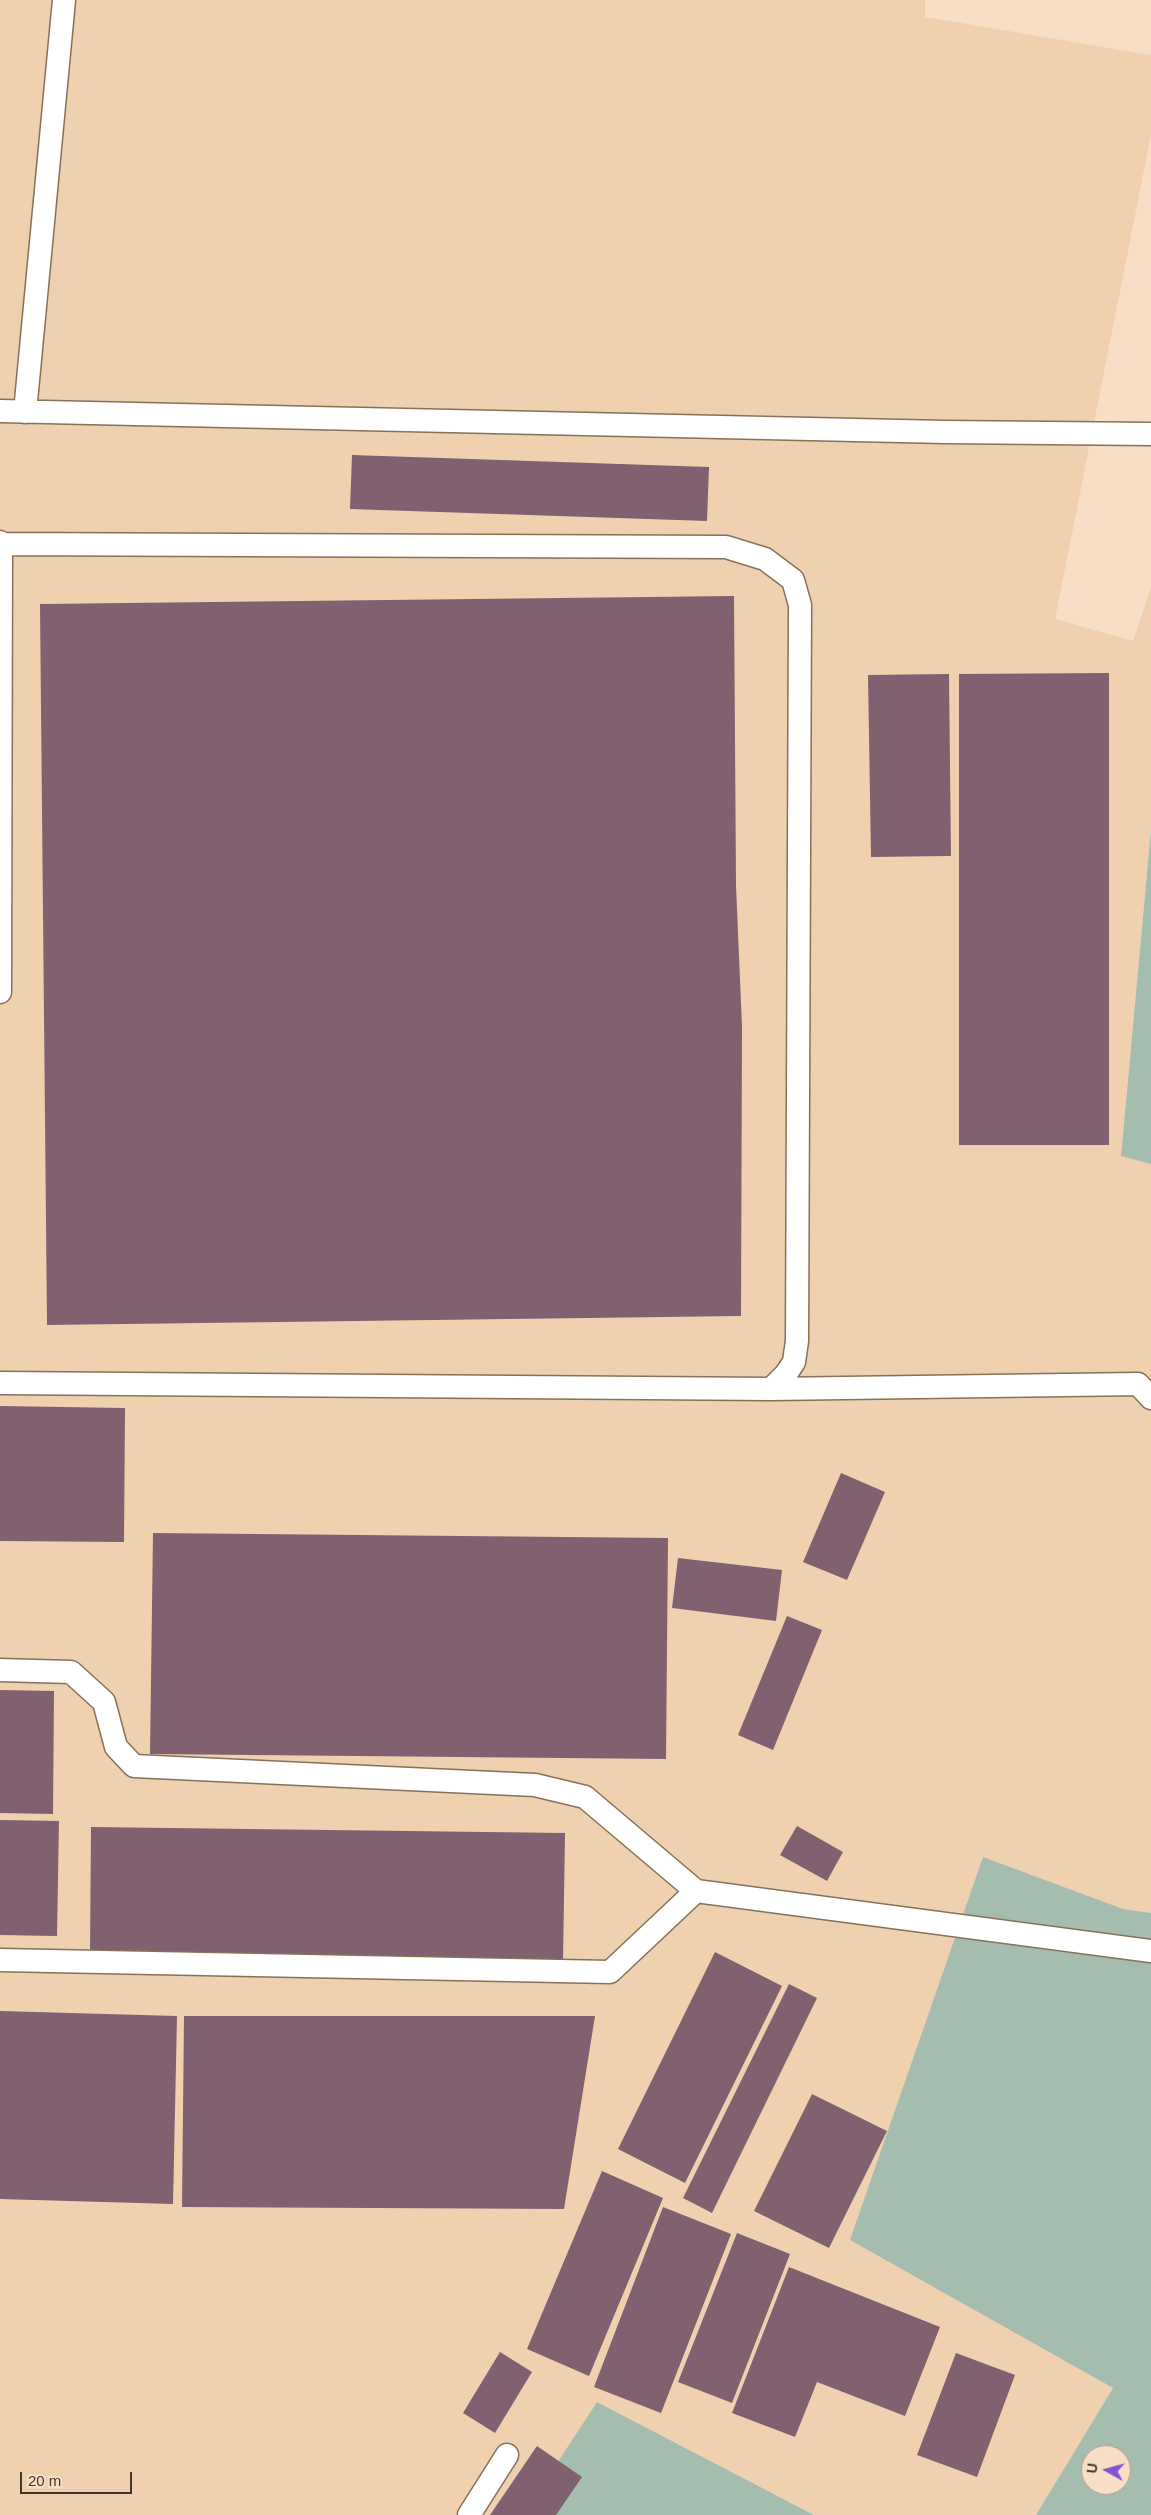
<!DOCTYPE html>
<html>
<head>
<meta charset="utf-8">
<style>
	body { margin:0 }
	#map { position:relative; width:1151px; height:2515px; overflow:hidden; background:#f7dec4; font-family:Arial,sans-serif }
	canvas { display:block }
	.north { position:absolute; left:1081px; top:2445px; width:50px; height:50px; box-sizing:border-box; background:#f7dec4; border:1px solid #ae9c88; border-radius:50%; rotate:277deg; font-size:14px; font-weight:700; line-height:20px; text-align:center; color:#41382d }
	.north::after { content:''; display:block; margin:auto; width:18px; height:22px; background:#7e57d1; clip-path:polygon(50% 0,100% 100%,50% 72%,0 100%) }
	.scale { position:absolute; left:20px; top:2472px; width:112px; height:22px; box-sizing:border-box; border:2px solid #41382d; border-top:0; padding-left:6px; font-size:15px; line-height:18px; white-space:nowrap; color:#41382d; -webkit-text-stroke:4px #f7dec4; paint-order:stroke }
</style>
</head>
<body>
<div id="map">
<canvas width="1151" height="2515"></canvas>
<div class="north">U</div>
<div class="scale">20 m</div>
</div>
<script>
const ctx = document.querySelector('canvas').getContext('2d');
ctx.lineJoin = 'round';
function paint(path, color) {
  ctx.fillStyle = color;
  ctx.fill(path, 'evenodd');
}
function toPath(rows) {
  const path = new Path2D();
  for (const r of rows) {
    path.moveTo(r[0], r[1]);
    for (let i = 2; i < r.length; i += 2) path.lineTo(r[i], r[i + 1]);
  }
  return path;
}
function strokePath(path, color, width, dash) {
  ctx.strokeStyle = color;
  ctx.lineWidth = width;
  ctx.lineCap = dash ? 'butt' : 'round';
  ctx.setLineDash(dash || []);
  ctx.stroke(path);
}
paint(toPath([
	[0,0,925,0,925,17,1151,55,1151,135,1055,619,1133,641,1151,588,1151,830,1121,1155,1151,1164,1151,1913,1123,1909,850,2239,1113,2388,1036,2515,814,2515,597,2402,523,2515,0,2515]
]), '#efd1b0');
paint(toPath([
	[1151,830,1151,1164,1121,1156],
	[983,1857,1123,1909,1151,1913,1151,2515,1036,2515,1113,2388,850,2240],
	[1091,2455,1121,2455,1121,2485,1091,2485],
	[597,2402,814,2515,523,2515]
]), '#a5bdaf');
paint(toPath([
	[352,455,709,467,707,521,350,509],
	[734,596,736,885,742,1027,741,1316,47,1325,40,604],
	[1109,673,1109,1145,959,1145,959,674],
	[949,674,951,856,871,857,868,675],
	[0,1406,125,1408,124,1542,0,1541],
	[841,1473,885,1492,847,1580,803,1562],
	[153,1533,668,1538,666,1759,150,1754],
	[678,1558,782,1570,776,1621,672,1608],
	[787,1616,822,1630,773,1750,738,1735],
	[0,1690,54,1691,53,1814,0,1813],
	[0,1820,59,1821,57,1936,0,1935],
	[797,1826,843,1852,827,1881,780,1855],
	[91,1827,565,1833,563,1961,90,1955],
	[715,1952,782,1986,685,2183,618,2149],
	[789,1984,817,1998,712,2213,683,2198],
	[0,2011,177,2016,173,2204,0,2199],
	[184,2016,595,2016,564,2209,182,2207],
	[812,2094,887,2131,829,2248,754,2211],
	[602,2171,663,2198,589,2376,527,2349],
	[663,2207,731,2234,661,2413,594,2387],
	[737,2233,790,2254,732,2403,678,2382],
	[789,2267,940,2327,905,2416,817,2382,795,2437,732,2413],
	[500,2352,532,2372,495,2433,463,2413],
	[956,2353,1015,2375,977,2477,917,2455],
	[537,2446,582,2477,556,2515,490,2515]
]), '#7f616f');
const service = toPath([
	[0,411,945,432,1151,434],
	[25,412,64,0],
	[0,542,1,544,726,547,765,559,793,580,800,605,797,1341,794,1362,786,1374,771,1389,0,1383],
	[0,992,1,544],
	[771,1389,1138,1384,1151,1398],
	[0,1670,71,1672,104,1702,116,1747,134,1766,535,1785,585,1797,696,1891],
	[0,1960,610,1972,696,1891,1151,1951],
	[469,2515,507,2455]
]);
strokePath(service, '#877159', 25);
strokePath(service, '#fff', 22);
</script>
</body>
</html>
